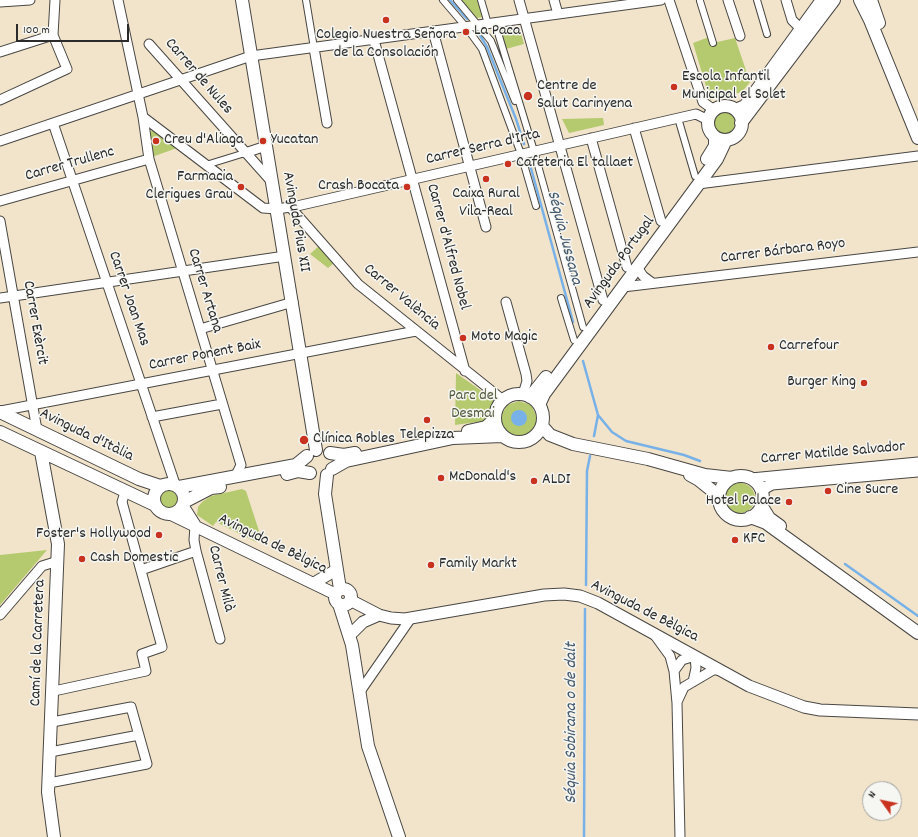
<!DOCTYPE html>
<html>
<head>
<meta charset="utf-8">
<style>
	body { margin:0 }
	#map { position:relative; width:918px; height:837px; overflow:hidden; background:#f2e4cb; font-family:Dekko,sans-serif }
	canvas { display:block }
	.north { position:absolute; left:862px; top:781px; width:40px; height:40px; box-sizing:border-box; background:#f6f6f2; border:1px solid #a5a5a2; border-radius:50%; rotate:303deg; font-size:11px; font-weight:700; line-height:16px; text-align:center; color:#2b2b2b }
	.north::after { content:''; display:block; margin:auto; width:14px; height:18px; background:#c8321e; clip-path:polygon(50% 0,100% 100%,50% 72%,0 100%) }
	.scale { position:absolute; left:16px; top:24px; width:113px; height:18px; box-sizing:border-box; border:2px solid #2b2b2b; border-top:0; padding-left:5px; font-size:12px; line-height:14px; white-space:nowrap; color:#2b2b2b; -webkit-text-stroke:3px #f6f6f2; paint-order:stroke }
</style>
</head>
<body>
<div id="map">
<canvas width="918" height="837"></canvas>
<div class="north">N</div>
<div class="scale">100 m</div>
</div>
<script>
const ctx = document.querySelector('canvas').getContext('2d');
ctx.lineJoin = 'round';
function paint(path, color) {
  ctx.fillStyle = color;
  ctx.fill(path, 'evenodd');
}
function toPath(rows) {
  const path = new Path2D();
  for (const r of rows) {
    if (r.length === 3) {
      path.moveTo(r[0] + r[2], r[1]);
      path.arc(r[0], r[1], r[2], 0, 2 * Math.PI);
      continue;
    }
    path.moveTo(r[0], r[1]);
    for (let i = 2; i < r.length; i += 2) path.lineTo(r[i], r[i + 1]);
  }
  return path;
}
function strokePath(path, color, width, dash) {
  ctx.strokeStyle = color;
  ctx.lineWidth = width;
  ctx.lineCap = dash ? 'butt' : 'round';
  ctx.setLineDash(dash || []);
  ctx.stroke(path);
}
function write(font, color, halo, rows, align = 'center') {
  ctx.font = font + ' Dekko,sans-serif';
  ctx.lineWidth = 3;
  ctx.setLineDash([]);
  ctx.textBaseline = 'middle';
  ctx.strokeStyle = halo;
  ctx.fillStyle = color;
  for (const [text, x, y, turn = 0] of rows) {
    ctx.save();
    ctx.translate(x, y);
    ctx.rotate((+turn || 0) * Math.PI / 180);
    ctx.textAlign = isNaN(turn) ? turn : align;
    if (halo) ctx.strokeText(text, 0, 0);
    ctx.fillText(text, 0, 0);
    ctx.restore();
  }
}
paint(toPath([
	[460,0,478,0,483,17,477,18],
	[514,27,520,30,524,44,506,49,500,30],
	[709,37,713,43,735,38,750,82,742,92,710,100,693,43],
	[724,123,11],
	[603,118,604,125,569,133,562,119],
	[154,130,177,148,152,157,148,133],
	[319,246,334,263,328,268,310,254],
	[456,373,493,399,494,404,485,421,455,425],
	[519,401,531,405,537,417,534,429,527,435,519,436,507,432,502,425,501,416,507,405],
	[740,498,15],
	[242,489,246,491,261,537,260,541,256,542,216,522,213,526,197,515,198,507,202,502,211,496],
	[169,499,10],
	[47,550,0,605,0,555]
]), '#b5ca6e');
paint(toPath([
	[519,418,8]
]), '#77b1e8');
strokePath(toPath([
	[450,0,467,19],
	[478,32,487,47,516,119,524,144],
	[529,161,573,322],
	[583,361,598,415,594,436],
	[598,415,612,432,626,441,684,455,700,461],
	[845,564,918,616],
	[586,585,587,471,590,456],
	[584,837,585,609]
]), '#77b1e8', 2.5);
const pedestrian = toPath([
	[306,0,314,48],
	[443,0,466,27,482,49,521,154,536,206],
	[457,0,491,41,515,101],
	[481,0,488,24],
	[757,0,767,34],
	[700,1,713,43],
	[495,23,534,151,583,327],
	[678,118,695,176],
	[206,165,245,153],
	[561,298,574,340]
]);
const minor = toPath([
	[118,0,143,117,149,159,241,465,235,477],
	[519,0,603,300],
	[554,0,558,14],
	[669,0,703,102,714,110],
	[728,0,740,36],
	[786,0,792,20,801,29],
	[0,2,30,0],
	[433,31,486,227],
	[374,40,465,371],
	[149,44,272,182],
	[314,48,327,123],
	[0,52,53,35],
	[0,100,67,69,53,35,55,0],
	[143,117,263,208,277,209,297,206,696,114,708,120],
	[53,123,175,484],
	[634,128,661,221],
	[591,138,627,267],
	[0,141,251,56,661,0],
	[245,153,266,146],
	[698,184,918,156],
	[0,201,149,159],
	[291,208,358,284,503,400],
	[0,221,37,430],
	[637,267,643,276,651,282],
	[623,287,918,252],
	[0,298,285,256],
	[506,302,526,374,527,381,523,394],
	[200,329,293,302],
	[0,411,416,331],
	[152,417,222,404],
	[751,478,918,462],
	[195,526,194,540,196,551,220,639],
	[141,570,196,551],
	[0,615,42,566,58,561],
	[654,634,670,656,674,671,677,703,680,837],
	[674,671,682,660,695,656,696,668,693,682],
	[54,691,146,671,142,654,162,647,122,502,125,492],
	[359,693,411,618],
	[677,702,684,687,713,670,720,670],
	[50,752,139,735],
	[49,783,147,764,131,707,52,722]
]);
const tertiary = toPath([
	[761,490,772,484,918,471],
	[183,506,195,525],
	[170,514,335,594],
	[314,583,336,570],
	[350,600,379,615,391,618,405,619,544,595,564,594,580,596,598,603,749,686,804,707,820,710,918,714],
	[353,632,363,622,379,615]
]);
const secondary = toPath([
	[242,0,316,450],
	[860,0,870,20,918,138],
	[871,0,879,23],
	[725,123,17],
	[736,110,745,106,822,0],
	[741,123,834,0],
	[707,159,715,146,715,137],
	[519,418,24],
	[530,397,546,377],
	[539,405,544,394,717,159,726,140],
	[0,412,139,479,160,486],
	[542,426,550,435,573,444,648,459,705,475,732,478],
	[468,431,486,427,495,419],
	[0,432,155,505],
	[41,452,58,544,48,792,54,837],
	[330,453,344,455,355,453],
	[332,469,346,461,453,438,502,436],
	[287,474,298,471,310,473],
	[327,475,325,494,340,589],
	[690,475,699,480,719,496],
	[741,498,22],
	[169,499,15],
	[179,487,296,465,307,456],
	[184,502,211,488,220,487],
	[761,505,769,518,780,526],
	[750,517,766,523,918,633],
	[343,597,8],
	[339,604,352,645,368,746,399,837]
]);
strokePath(pedestrian, '#494743', 8);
strokePath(minor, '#494743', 11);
strokePath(tertiary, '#494743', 13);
strokePath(secondary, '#494743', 14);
strokePath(pedestrian, '#fff', 6);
strokePath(minor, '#fff', 9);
strokePath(tertiary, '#fff', 11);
strokePath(secondary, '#fff', 12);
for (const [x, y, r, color] of [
	[386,20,4,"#c8321e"],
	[466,32,4,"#c8321e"],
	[674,87,4,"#c8321e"],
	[528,96,5,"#c8321e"],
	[156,141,4,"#c8321e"],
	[263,141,4,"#c8321e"],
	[508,164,4,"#c8321e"],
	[486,179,4,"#c8321e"],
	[241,187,4,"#c8321e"],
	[407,187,4,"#c8321e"],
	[463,338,4,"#c8321e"],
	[771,347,4,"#c8321e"],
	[864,383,4,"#c8321e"],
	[427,420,4,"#c8321e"],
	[304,440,5,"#c8321e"],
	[441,478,4,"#c8321e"],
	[534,481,4,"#c8321e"],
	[828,491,4,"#c8321e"],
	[789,502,4,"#c8321e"],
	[159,535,4,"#c8321e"],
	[735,540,4,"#c8321e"],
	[82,559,4,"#c8321e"],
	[431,565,4,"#c8321e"]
]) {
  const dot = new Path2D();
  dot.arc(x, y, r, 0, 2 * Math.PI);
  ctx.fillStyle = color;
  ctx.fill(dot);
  strokePath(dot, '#f6f6f2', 1.5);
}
write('16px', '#2b2b2b', '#f6f6f2', [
	["La Paca",474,32],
	["Colegio Nuestra Señora",386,36,"center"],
	["de la Consolación",386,54,"center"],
	["Escola Infantil",682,78],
	["Municipal el Solet",682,96],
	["Centre de",537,87],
	["Salut Carinyena",537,105],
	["Creu d'Aliaga",164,141],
	["Yucatan",271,141],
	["Cafeteria El tallaet",516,164],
	["Farmacia",233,178,"right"],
	["Clerigues Grau",233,196,"right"],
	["Crash Bocata",399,187,"right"],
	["Caixa Rural",486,195,"center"],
	["Vila-Real",486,213,"center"],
	["Moto Magic",471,338],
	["Carrefour",779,347],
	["Burger King",856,383,"right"],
	["Telepizza",427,436,"center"],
	["Clínica Robles",313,440],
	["McDonald's",449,478],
	["ALDI",542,481],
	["Cine Sucre",836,491],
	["Hotel Palace",781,502,"right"],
	["Foster's Hollywood",151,535,"right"],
	["KFC",743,540],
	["Cash Domestic",90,559],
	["Family Markt",439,565]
], 'left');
write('16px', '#2b2b2b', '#f6f6f2', [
	["Carrer de Nules",198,77,49],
	["Carrer Serra d'Irta",483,148,-13],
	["Carrer Trullenc",70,165,-16],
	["Avinguda Pius XII",295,222,80],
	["Carrer d'Alfred Nobel",447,247,75],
	["Carrer Bárbara Royo",783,252,-7],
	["Avinguda Portugal",620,263,-54],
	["Carrer Artana",204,291,73],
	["Carrer València",401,298,40],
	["Carrer Joan Mas",128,299,71],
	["Carrer Exèrcit",34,323,80],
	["Carrer Ponent Baix",205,356,-11],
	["Avinguda d'Itàlia",86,436,26],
	["Carrer Matilde Salvador",833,454,-5],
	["Avinguda de Bèlgica",272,545,26],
	["Carrer Milà",220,579,76],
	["Avinguda de Bèlgica",644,612,27],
	["Camí de la Carretera",39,643,-88]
]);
write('16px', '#545b3f', '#f6f6f2', [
	["Parc del",473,397],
	["Desmai",473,415]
]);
write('italic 17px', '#465a6d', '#f6f6f2', [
	["Séquia Jussana",563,238,75],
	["Séquia Sobirana o de dalt",573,723,-90]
]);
</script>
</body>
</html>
